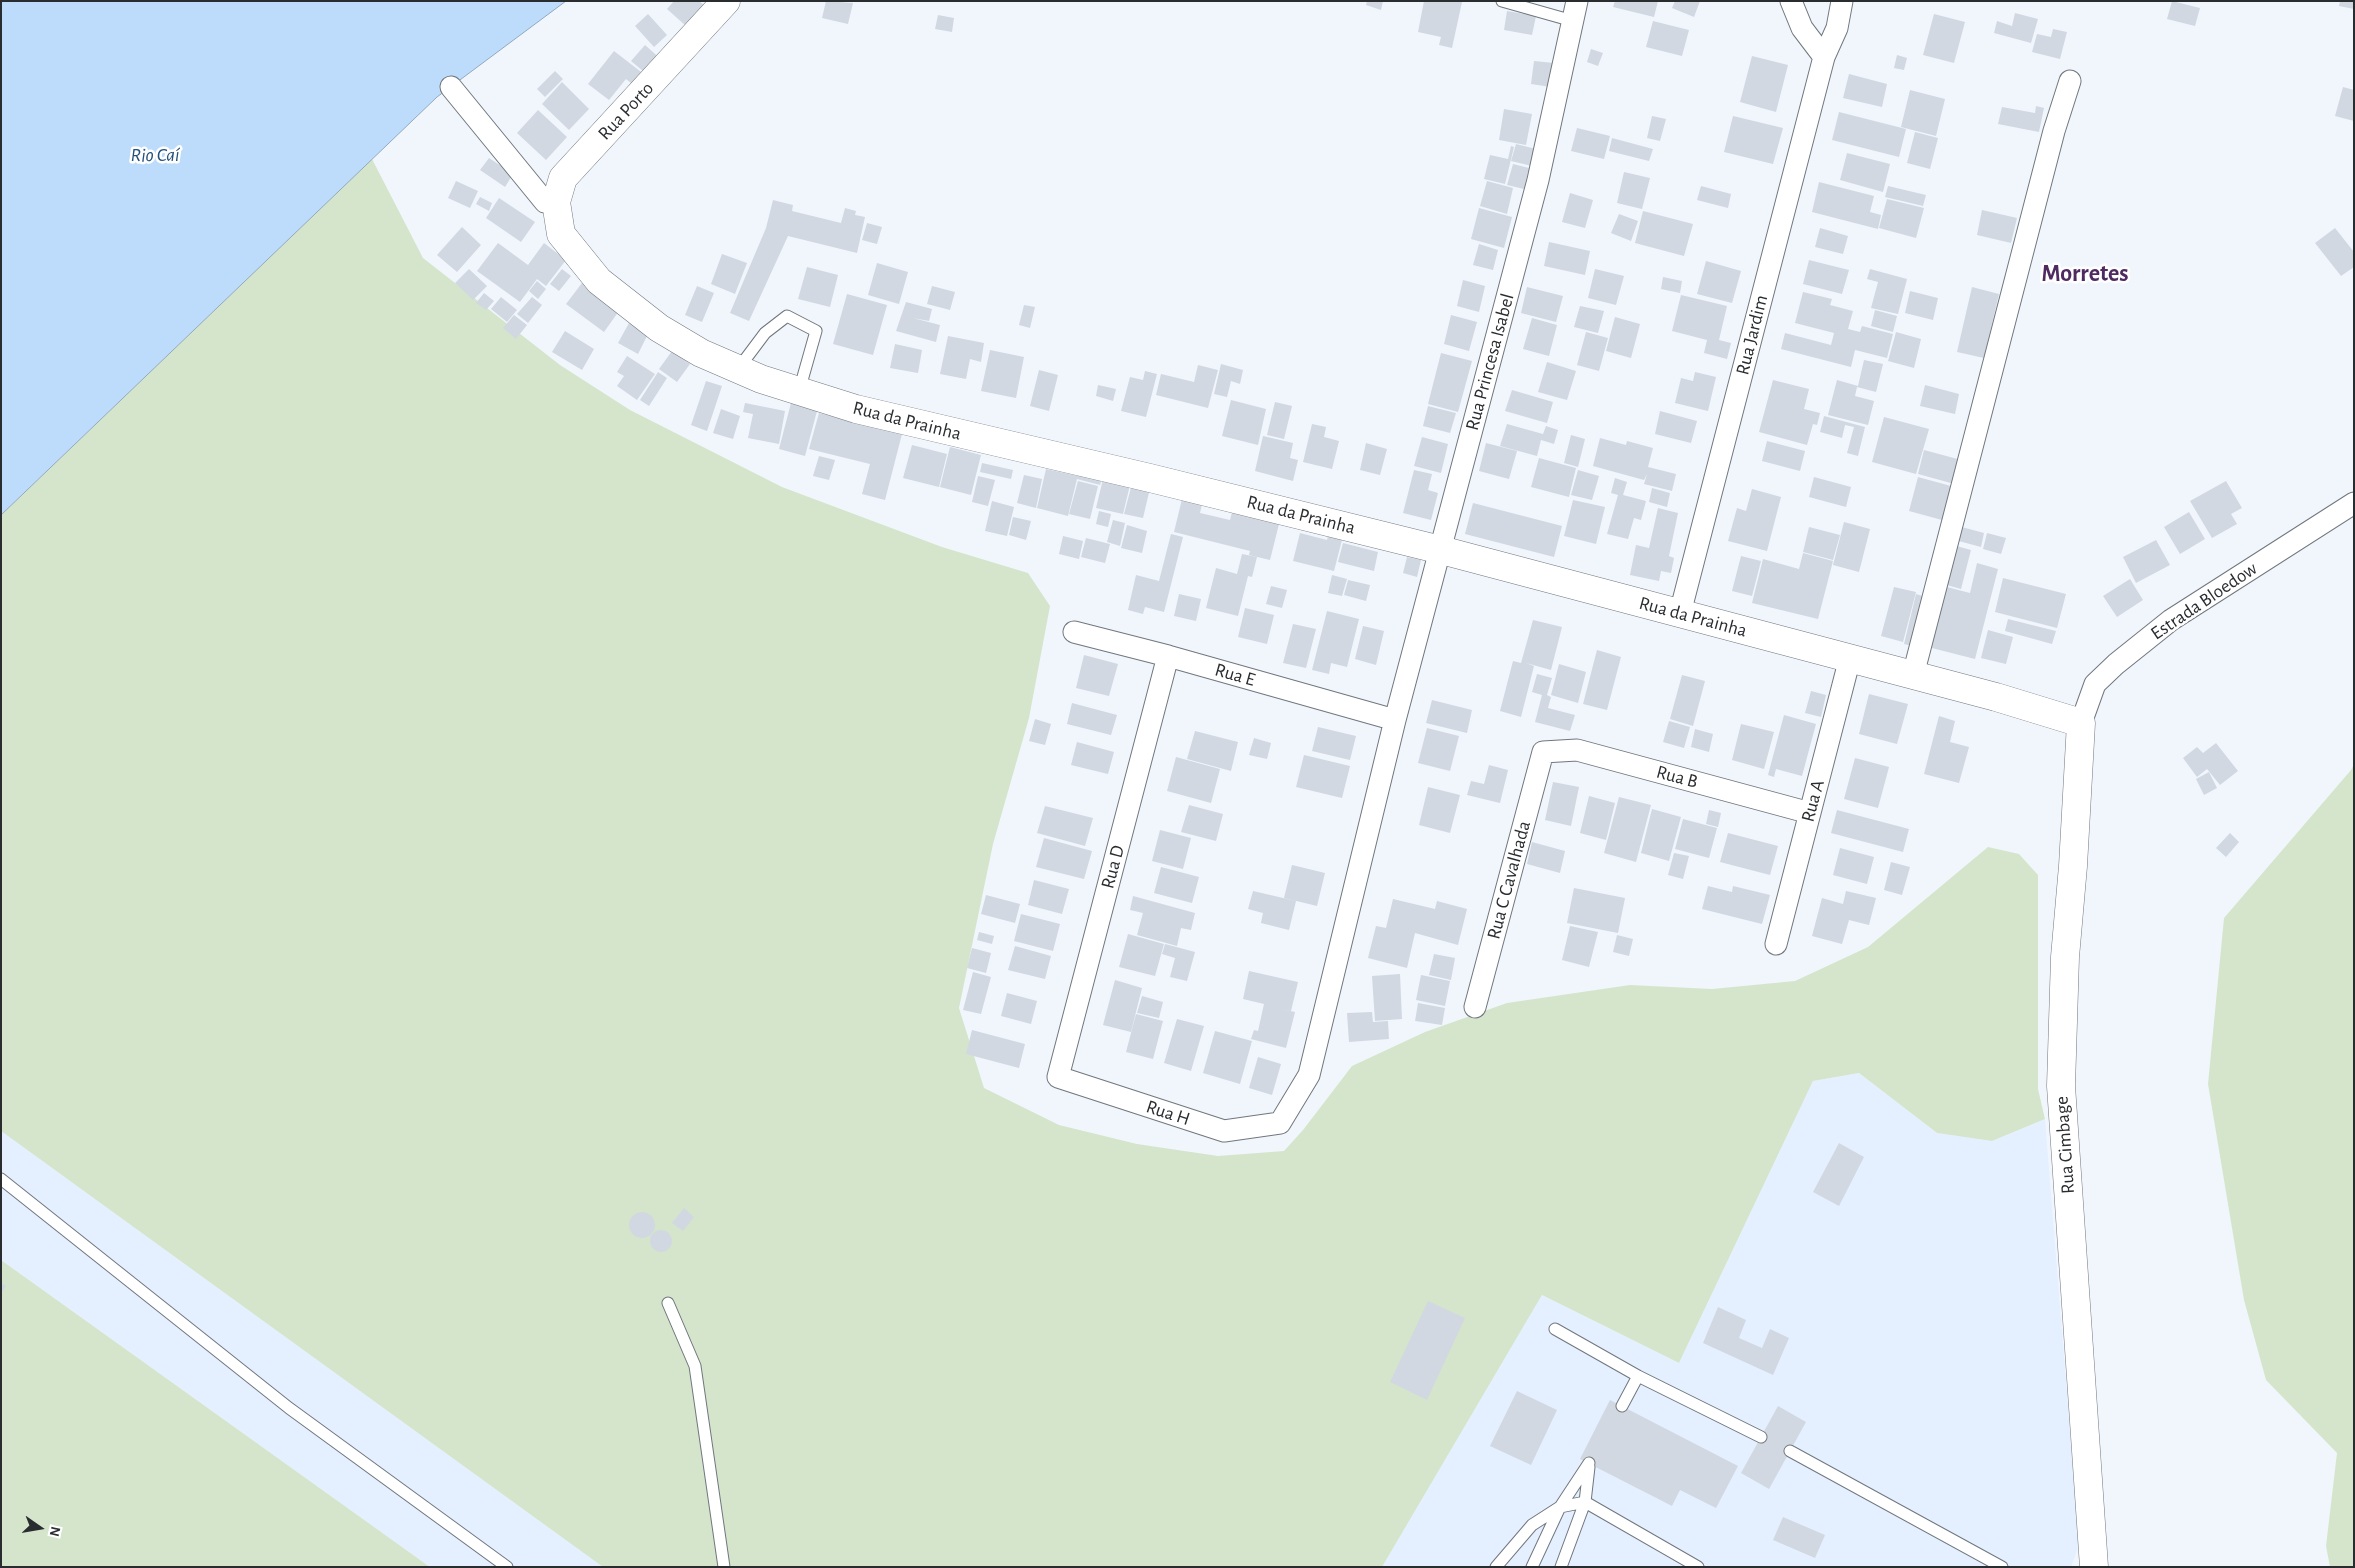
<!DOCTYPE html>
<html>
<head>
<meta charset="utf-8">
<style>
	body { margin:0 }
	#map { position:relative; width:2355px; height:1568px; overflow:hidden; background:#f1f6fd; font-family:"Alegreya Sans",sans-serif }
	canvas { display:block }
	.frame { position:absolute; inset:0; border:2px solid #2a2d30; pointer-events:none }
	.north { position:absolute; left:15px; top:1503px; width:50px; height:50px; -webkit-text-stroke:4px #fff; paint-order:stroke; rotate:103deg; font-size:14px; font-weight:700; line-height:20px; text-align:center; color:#2a2d30 }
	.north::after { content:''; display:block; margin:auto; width:18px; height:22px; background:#2a2d30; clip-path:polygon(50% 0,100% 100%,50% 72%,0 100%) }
</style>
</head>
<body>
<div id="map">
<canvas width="2355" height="1568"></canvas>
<div class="frame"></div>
<div class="north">N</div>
</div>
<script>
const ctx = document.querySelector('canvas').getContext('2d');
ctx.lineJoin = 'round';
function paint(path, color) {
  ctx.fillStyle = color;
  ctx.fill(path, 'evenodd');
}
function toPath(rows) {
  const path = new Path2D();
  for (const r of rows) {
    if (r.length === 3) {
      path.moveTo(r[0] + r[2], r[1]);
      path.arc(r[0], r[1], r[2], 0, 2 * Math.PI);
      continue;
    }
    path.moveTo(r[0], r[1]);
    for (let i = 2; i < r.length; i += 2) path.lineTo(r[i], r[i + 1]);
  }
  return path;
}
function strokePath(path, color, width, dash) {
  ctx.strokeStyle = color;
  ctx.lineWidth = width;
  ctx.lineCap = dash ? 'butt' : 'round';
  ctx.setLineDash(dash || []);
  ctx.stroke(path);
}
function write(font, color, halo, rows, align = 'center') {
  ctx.font = font + ' "Alegreya Sans",sans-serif';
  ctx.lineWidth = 5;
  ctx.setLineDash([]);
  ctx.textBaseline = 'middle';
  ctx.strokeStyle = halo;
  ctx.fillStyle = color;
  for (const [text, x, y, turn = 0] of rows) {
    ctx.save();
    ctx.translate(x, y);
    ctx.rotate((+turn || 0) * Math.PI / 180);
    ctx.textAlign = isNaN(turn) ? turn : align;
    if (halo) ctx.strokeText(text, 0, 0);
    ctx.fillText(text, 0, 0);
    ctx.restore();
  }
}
paint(toPath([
	[1859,1073,1937,1133,1992,1141,2045,1119,2079,1545,2071,1567,1382,1567,1542,1295,1679,1363,1813,1081],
	[1,1131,603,1567,430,1567,1,1260]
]), '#e4f0ff');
paint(toPath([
	[372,159,423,258,560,365,630,410,782,487,942,547,1028,573,1050,606,1029,718,993,844,959,1008,984,1088,1059,1125,1137,1144,1218,1156,1284,1151,1303,1130,1352,1066,1425,1032,1507,1003,1630,985,1712,989,1795,981,1868,947,1988,847,2019,854,2038,875,2038,1089,2045,1119,1992,1141,1937,1133,1859,1073,1813,1081,1679,1363,1542,1295,1382,1567,603,1567,1,1131,1,515],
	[2354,764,2354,1567,2330,1567,2326,1546,2337,1453,2266,1380,2244,1300,2208,1084,2224,918,2351,770],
	[1,1260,430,1567,1,1567]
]), '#d5e5cc');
const water = toPath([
	[1,1,566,1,437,97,1,515,1,1]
]);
paint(water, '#bddcfb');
strokePath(water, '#91a8be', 1);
paint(toPath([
	[674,1,699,1,705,6,686,26,667,9],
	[826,1,853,3,848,24,822,18],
	[1367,1,1383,1,1381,10,1366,5],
	[1424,1,1462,2,1452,48,1439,45,1441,37,1418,32],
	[1615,1,1658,1,1654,17,1613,7],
	[1675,1,1700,1,1694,17,1672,8],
	[2172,1,2200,8,2195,26,2167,19],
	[2340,1,2354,1,2354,9,2339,6],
	[1507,11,1536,16,1532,35,1504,30],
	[2015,13,2038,19,2031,43,1994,33,1997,21,2012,26],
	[648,14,667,35,654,47,635,26],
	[1934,14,1965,22,1954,63,1923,55],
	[938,15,954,18,952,32,935,29],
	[1653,21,1689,30,1682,56,1646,47],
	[2053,29,2067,32,2060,59,2032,52,2037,34,2051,37],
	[645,45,663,61,650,77,631,61],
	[1591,49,1603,53,1598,66,1587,62],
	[614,51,645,75,636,87,626,79,609,100,588,84],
	[1897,55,1907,58,1904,70,1894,68],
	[1752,56,1788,65,1776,112,1740,102],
	[1534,61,1554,63,1551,87,1531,84],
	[555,71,563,79,545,97,537,89],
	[1849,74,1887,84,1882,107,1843,98],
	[562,82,589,109,569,130,542,104],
	[2343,87,2354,90,2354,121,2335,116],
	[1910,90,1945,99,1936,136,1901,127],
	[2036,106,2044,108,2039,132,1998,124,2002,107,2035,113],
	[1504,109,1532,114,1526,145,1499,140],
	[538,110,567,137,546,160,517,133],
	[1839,112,1906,129,1899,157,1832,140],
	[1652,116,1666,119,1660,141,1647,138],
	[1733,116,1783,128,1773,164,1724,152],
	[1577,128,1610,136,1604,159,1571,151],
	[1915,132,1938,138,1930,169,1907,163],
	[1612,138,1653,149,1649,161,1609,151],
	[1516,144,1536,149,1532,166,1511,161],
	[1511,146,1514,147,1505,184,1484,179,1490,155,1508,159],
	[1847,153,1890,164,1883,192,1840,180],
	[489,158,513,174,505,187,480,170],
	[1513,164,1529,168,1524,189,1507,185],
	[1624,172,1650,178,1642,209,1617,203],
	[456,181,478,191,470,208,448,198],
	[1487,181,1513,188,1507,214,1480,206],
	[1819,182,1874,196,1870,212,1881,215,1878,229,1812,212],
	[1701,186,1731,194,1728,208,1697,200],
	[1888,186,1926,195,1923,206,1885,197],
	[1570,193,1593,200,1585,228,1562,222],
	[480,197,492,203,489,211,476,204],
	[499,198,535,222,521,242,486,218],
	[1887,199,1924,208,1916,238,1879,228],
	[773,200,793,205,792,211,841,223,845,208,856,211,855,215,865,217,857,253,788,236,749,321,730,313,766,228],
	[1479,208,1512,217,1504,248,1471,239],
	[1982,210,2017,218,2011,243,1977,235],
	[1643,211,1693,224,1684,256,1635,243],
	[1619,214,1638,221,1631,241,1611,233],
	[867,223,882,227,877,244,862,240],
	[462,227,481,245,457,272,437,255],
	[1820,228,1848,236,1843,254,1815,247],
	[2335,228,2354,252,2354,267,2341,276,2315,243],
	[1549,242,1590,251,1585,275,1544,266],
	[498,243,528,265,544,243,566,260,546,286,537,279,520,302,477,271],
	[1479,244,1498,250,1493,270,1473,265],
	[722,254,747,263,735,294,711,284],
	[1809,260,1849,270,1842,294,1803,284],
	[1706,261,1741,271,1732,303,1697,294],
	[877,263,908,272,899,304,868,295],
	[807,267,838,275,830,307,798,299],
	[469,269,487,286,473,300,455,283],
	[562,269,571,276,559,291,550,284],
	[1595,269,1624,276,1616,305,1588,298],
	[1870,269,1907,279,1898,314,1871,308,1878,282,1867,279],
	[1663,277,1682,281,1680,293,1661,289],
	[1463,280,1485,286,1479,312,1457,306],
	[537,281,546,289,538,299,529,291],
	[582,283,619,311,604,332,566,304],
	[697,286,714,293,702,322,685,315],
	[932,286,955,292,950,310,927,304],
	[1527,287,1563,296,1556,322,1521,313],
	[1972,287,1999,294,1984,358,1957,352],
	[1910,291,1938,298,1933,320,1905,313],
	[1803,292,1832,299,1830,305,1853,311,1848,329,1860,332,1862,326,1893,334,1887,358,1855,350,1851,367,1781,349,1785,333,1831,345,1834,333,1795,323],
	[484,293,494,301,486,310,476,303],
	[847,294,887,305,873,355,833,344],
	[1681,295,1727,306,1719,340,1731,343,1727,359,1704,353,1707,340,1672,331],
	[501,297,517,310,507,322,491,309],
	[532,297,542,305,528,323,517,314],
	[906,302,932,309,929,321,913,318,940,325,936,342,896,331],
	[1024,305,1035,307,1030,328,1019,325],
	[1580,306,1604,311,1598,333,1574,327],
	[1875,310,1897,316,1893,332,1871,326],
	[514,315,527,325,516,339,503,328],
	[1451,315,1477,322,1469,351,1444,344],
	[1615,317,1640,324,1631,358,1606,351],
	[1532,318,1557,325,1549,356,1523,349],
	[629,323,648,334,638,354,618,343],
	[565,331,594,349,582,370,552,352],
	[1586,332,1608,338,1599,371,1577,365],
	[1896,332,1921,339,1914,368,1888,361],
	[948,336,984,343,981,362,970,359,966,379,940,374],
	[895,344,922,350,918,373,890,368],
	[990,350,1024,357,1016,398,981,391],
	[672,351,690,364,677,382,659,369],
	[1441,353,1472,361,1458,412,1428,404],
	[627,356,655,374,637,400,617,386,624,376,617,372],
	[1864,360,1883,364,1876,392,1857,387,1855,396,1874,401,1868,425,1828,415,1837,380,1858,386],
	[1547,362,1576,371,1567,400,1538,392],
	[1221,364,1243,370,1240,384,1231,381,1227,397,1214,394],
	[1198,365,1218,370,1208,408,1156,395,1161,374,1194,382],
	[1039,370,1058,375,1049,411,1030,406],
	[1145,371,1157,374,1146,417,1121,411,1130,377,1143,380],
	[658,372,667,378,649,406,640,400],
	[1695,372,1716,377,1708,411,1675,403,1681,378,1693,381],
	[1773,380,1809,389,1804,409,1820,413,1817,425,1813,424,1807,445,1759,432],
	[706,381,722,386,707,431,691,425],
	[1098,385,1116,389,1113,401,1096,396],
	[1925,385,1959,394,1955,414,1920,406],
	[1512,390,1553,402,1547,423,1505,411],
	[1231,400,1266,409,1258,445,1222,436],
	[1275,402,1292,406,1284,439,1267,435],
	[745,403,785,411,779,444,748,438,753,414,743,412],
	[791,403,817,411,805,456,779,449],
	[1428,406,1456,413,1450,433,1423,426],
	[721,409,740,416,733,439,713,433],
	[1660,411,1697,421,1691,443,1655,434],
	[819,413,902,434,885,500,862,494,870,464,809,449],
	[1824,416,1865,427,1858,456,1847,453,1854,427,1845,425,1842,438,1820,432],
	[1884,417,1929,429,1916,474,1872,462],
	[1312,424,1326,427,1324,437,1339,441,1332,469,1303,462],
	[1507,424,1543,434,1546,426,1558,430,1554,444,1541,440,1537,456,1500,446],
	[1571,435,1585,439,1578,467,1564,463],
	[1263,436,1293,443,1290,458,1298,460,1293,481,1255,471],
	[1422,437,1448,444,1441,473,1414,466],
	[1600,438,1626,445,1627,441,1653,448,1648,467,1676,474,1672,491,1644,484,1647,474,1644,480,1593,466],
	[1767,441,1805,451,1800,471,1762,461],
	[1366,443,1387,449,1380,475,1360,470],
	[1486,443,1517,451,1509,479,1479,471],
	[912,445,947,454,939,487,903,478],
	[950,447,981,455,971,495,940,487],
	[1924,450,1965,461,1958,485,1918,474],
	[819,456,835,460,829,480,813,476],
	[1539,458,1576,468,1569,497,1531,487],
	[982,463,1013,470,1011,479,980,472],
	[1046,469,1078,476,1079,470,1103,475,1100,485,1077,479,1068,516,1037,508],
	[1414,470,1432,474,1428,490,1438,493,1431,520,1403,513],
	[1578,470,1599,476,1592,500,1571,495],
	[1024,475,1042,479,1036,508,1017,503],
	[1104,475,1131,481,1123,514,1096,508],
	[978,476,995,480,988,506,972,502],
	[1814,477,1851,487,1846,507,1809,497],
	[1918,477,1951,486,1942,520,1909,511],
	[1615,478,1627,482,1623,495,1646,501,1641,520,1634,518,1628,539,1607,534,1618,495,1611,493],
	[1133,480,1151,484,1143,518,1124,514],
	[1078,481,1098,486,1090,519,1069,514],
	[2226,481,2242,508,2231,514,2237,524,2212,538,2190,501],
	[1652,488,1670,493,1667,507,1649,502],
	[1752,489,1781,497,1767,551,1728,541,1737,508,1746,511],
	[1182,499,1202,504,1200,513,1230,520,1232,512,1279,524,1270,560,1249,555,1250,551,1174,532],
	[1573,500,1605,507,1596,544,1564,536],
	[992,501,1014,507,1007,536,985,531],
	[1473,503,1562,526,1554,557,1465,534],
	[1658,508,1678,513,1669,556,1674,558,1671,573,1661,571,1659,581,1630,575,1636,545,1649,548],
	[1099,511,1111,514,1108,527,1096,524],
	[2189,512,2205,539,2180,554,2164,527],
	[1013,517,1031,521,1026,540,1009,535],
	[1113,520,1125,523,1120,546,1107,542],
	[1844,522,1870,529,1859,572,1833,565],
	[1127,525,1147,531,1142,553,1121,548],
	[1958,526,1984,533,1981,547,1955,540],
	[1809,527,1840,535,1833,560,1803,552],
	[1329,532,1343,536,1334,571,1293,561,1300,533,1327,540],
	[1987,533,2006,538,2001,554,1983,549],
	[1171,534,1183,537,1164,612,1145,607,1143,614,1128,610,1136,575,1159,581],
	[1063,536,1083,541,1079,559,1059,554],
	[1086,538,1110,544,1105,563,1081,557],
	[2156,540,2170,565,2136,583,2123,557],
	[1343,543,1378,552,1374,571,1338,562],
	[1953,545,1971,550,1961,589,1943,584],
	[1803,553,1833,561,1818,619,1752,603,1763,559,1799,569],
	[1242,554,1257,557,1252,577,1248,576,1238,616,1206,608,1216,568,1237,574],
	[1741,556,1761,561,1752,596,1732,591],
	[1407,557,1421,560,1417,577,1403,573],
	[1977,563,1998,569,1975,659,1928,647,1943,586,1970,593],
	[1332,575,1347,579,1342,596,1328,593],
	[2003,578,2066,594,2057,628,1995,612],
	[2130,579,2143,600,2117,617,2103,596],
	[1348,580,1370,585,1366,601,1344,595],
	[1271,586,1287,590,1282,608,1266,604],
	[1894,587,1916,592,1903,642,1881,636],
	[1179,594,1201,599,1196,621,1174,616],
	[1916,594,1929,598,1916,647,1904,644],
	[1245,608,1274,615,1267,644,1238,637],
	[1327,611,1359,619,1347,667,1331,663,1329,674,1312,670],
	[2008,619,2056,631,2052,644,2005,631],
	[1533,620,1562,627,1551,670,1526,663,1534,666,1521,717,1500,711,1513,661,1521,663],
	[1293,624,1316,629,1306,668,1283,663],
	[1363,626,1384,631,1376,665,1355,659],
	[1988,630,2013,637,2006,664,1981,658],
	[1597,650,1621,657,1607,710,1583,704],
	[1084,655,1118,664,1109,696,1076,688],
	[1559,664,1586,672,1578,703,1551,695],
	[1537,674,1552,678,1547,695,1551,697,1548,708,1575,715,1570,731,1535,722,1542,695,1532,692],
	[1682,675,1705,681,1693,726,1670,719],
	[1811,691,1826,695,1821,717,1805,713],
	[1869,694,1908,704,1897,744,1859,734],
	[1432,700,1472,710,1467,733,1426,723],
	[1072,703,1117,715,1111,735,1067,724],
	[1784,715,1816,724,1802,776,1776,769,1774,777,1768,775],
	[1939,716,1955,721,1950,742,1969,747,1959,783,1924,774],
	[1035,719,1051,724,1045,745,1029,741],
	[1669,721,1690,727,1684,748,1663,742],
	[1741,724,1774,732,1764,769,1732,760],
	[1318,727,1356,736,1350,760,1312,751],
	[1427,728,1459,736,1450,771,1418,763],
	[1695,729,1713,734,1709,752,1691,747],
	[1195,731,1238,742,1231,771,1187,759],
	[1254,738,1271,743,1267,759,1249,755],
	[1077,742,1114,752,1108,774,1071,765],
	[2216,743,2238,771,2220,785,2207,769,2197,777,2183,758,2197,747,2203,753],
	[1304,755,1350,766,1342,798,1296,787],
	[1176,757,1220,769,1211,803,1167,791],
	[1855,758,1889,767,1878,808,1844,799],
	[1489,765,1508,770,1500,803,1467,795,1471,781,1484,784],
	[2209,772,2217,788,2204,795,2196,779],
	[1553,782,1579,787,1571,826,1545,820],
	[1428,787,1460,795,1450,833,1419,825],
	[1589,796,1615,803,1606,840,1580,833],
	[1619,797,1651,805,1636,862,1604,853],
	[1189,805,1223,814,1216,841,1181,832],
	[1045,806,1093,818,1085,846,1037,833],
	[1652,809,1681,817,1669,861,1641,853],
	[1709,810,1721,813,1718,827,1706,824],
	[1837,810,1909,829,1903,852,1831,833],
	[1683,819,1717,828,1709,858,1675,849],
	[1160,830,1191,838,1183,869,1152,861],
	[1728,833,1778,846,1770,875,1720,862],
	[2230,833,2239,842,2226,857,2216,848],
	[1044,838,1092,851,1084,879,1036,867],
	[1532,842,1565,851,1560,873,1527,864],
	[1840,848,1874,857,1867,884,1833,875],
	[1674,853,1689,856,1683,879,1668,875],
	[1891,862,1910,867,1902,895,1884,890],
	[1292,865,1325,873,1317,906,1284,898],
	[1161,867,1199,877,1192,903,1154,893],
	[1034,880,1069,889,1062,914,1028,905],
	[1708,886,1732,892,1733,886,1770,895,1762,924,1702,909],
	[1574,888,1625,898,1618,933,1567,923],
	[1253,891,1296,901,1289,930,1261,923,1263,913,1248,909],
	[1846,891,1876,898,1869,925,1849,920,1842,944,1812,936,1822,898,1843,904],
	[986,895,1020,904,1015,923,981,914],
	[1133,896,1195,913,1191,930,1181,928,1177,946,1137,935,1143,913,1130,910],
	[1393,899,1435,909,1437,901,1467,909,1458,945,1415,933,1407,968,1368,958,1376,926,1386,928],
	[1021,914,1060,924,1053,951,1014,941],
	[1570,926,1598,932,1589,967,1562,960],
	[979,932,994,936,992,944,977,940],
	[1128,934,1164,944,1155,976,1119,967],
	[1617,935,1633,939,1629,956,1613,952],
	[1165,944,1195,952,1187,981,1170,977,1175,958,1162,954],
	[1015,946,1051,956,1045,979,1008,970],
	[972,948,991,953,986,973,967,968],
	[1434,954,1455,958,1451,980,1429,975],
	[1249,971,1298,982,1291,1011,1277,1008,1295,1012,1286,1048,1251,1039,1254,1030,1258,1031,1264,1004,1243,999],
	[973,972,991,977,981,1014,963,1010],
	[1400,974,1402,1019,1375,1021,1372,976],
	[1421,975,1450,981,1445,1006,1416,1000],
	[1115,980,1142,988,1131,1032,1103,1025],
	[1007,993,1037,1001,1031,1024,1001,1016],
	[1142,996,1163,1002,1159,1018,1137,1013],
	[1418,1003,1445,1008,1442,1025,1415,1021],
	[1372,1012,1373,1022,1388,1021,1389,1039,1349,1042,1347,1013],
	[1136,1014,1163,1021,1153,1059,1126,1052],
	[1177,1019,1204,1026,1191,1071,1164,1063],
	[972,1030,1025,1044,1019,1068,966,1054],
	[1215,1031,1252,1041,1240,1084,1203,1073],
	[1258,1057,1281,1064,1272,1095,1249,1088],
	[1839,1143,1864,1157,1839,1206,1813,1192],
	[684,1208,694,1217,683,1231,672,1223],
	[642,1225,13],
	[661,1241,11],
	[1,1283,6,1286,1,1293],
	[1428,1301,1465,1318,1427,1400,1390,1382],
	[1718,1307,1746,1320,1739,1338,1762,1348,1770,1329,1789,1338,1773,1375,1703,1343],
	[1517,1391,1557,1410,1531,1465,1490,1446],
	[1610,1400,1738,1466,1716,1508,1680,1490,1672,1506,1580,1459],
	[1778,1406,1806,1422,1769,1489,1741,1473],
	[1783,1517,1825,1535,1815,1558,1773,1540]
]), '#d1d8e1');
const service = toPath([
	[1502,1,1573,21],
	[738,369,765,333,787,316,816,331,799,391],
	[1,1179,289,1408,507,1567],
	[668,1303,695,1366,724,1567],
	[1555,1329,1638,1376,1761,1437],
	[1622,1406,1638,1376],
	[1790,1451,2002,1567],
	[1496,1567,1532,1525,1560,1507,1585,1502,1698,1567],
	[1532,1567,1560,1507,1589,1463],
	[1561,1567,1585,1502,1589,1467]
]);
const minor = toPath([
	[1791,1,1802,28,1824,57],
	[451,87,545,202,556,202],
	[1680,613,1824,57,1837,28,1842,1],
	[1074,632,1168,656,1395,720],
	[1168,656,1058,1077,1224,1131,1280,1123,1309,1075,1395,720,1538,180,1577,1],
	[1913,675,2054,131,2070,81],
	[2081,723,2095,684,2116,664,2171,620,2354,503],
	[1776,944,1850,658],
	[1475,1007,1543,752,1577,750,1810,813]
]);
const tertiary = toPath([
	[726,1,563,178,556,202,561,234,599,281,659,328,701,353,761,379,856,409,1150,478,1441,550,1996,697,2081,723,2073,866,2065,957,2061,1086,2094,1567]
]);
strokePath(service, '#70777e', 13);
strokePath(minor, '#70777e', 23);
strokePath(tertiary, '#70777e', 29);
strokePath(service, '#fff', 11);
strokePath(minor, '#fff', 21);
strokePath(tertiary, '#fff', 28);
write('19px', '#2a2d30', '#fff', [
	["Rua Porto",626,111,-47],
	["Rua Jardim",1752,335,-76],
	["Rua Princesa Isabel",1490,362,-75],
	["Rua da Prainha",907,421,14],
	["Rua da Prainha",1301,515,14],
	["Estrada Bloedow",2204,601,-34],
	["Rua da Prainha",1693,617,15],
	["Rua E",1235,675,16],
	["Rua B",1677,777,15],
	["Rua A",1813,801,-75],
	["Rua D",1113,867,-75],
	["Rua C Cavalhada",1509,880,-75],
	["Rua H",1168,1113,18],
	["Rua Cimbage",2065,1145,-94]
]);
write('italic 20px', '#235079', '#fff', [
	["Rio Caí",155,155]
]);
write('bold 24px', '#4f2a61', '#fff', [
	["Morretes",2085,274]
]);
</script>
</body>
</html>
